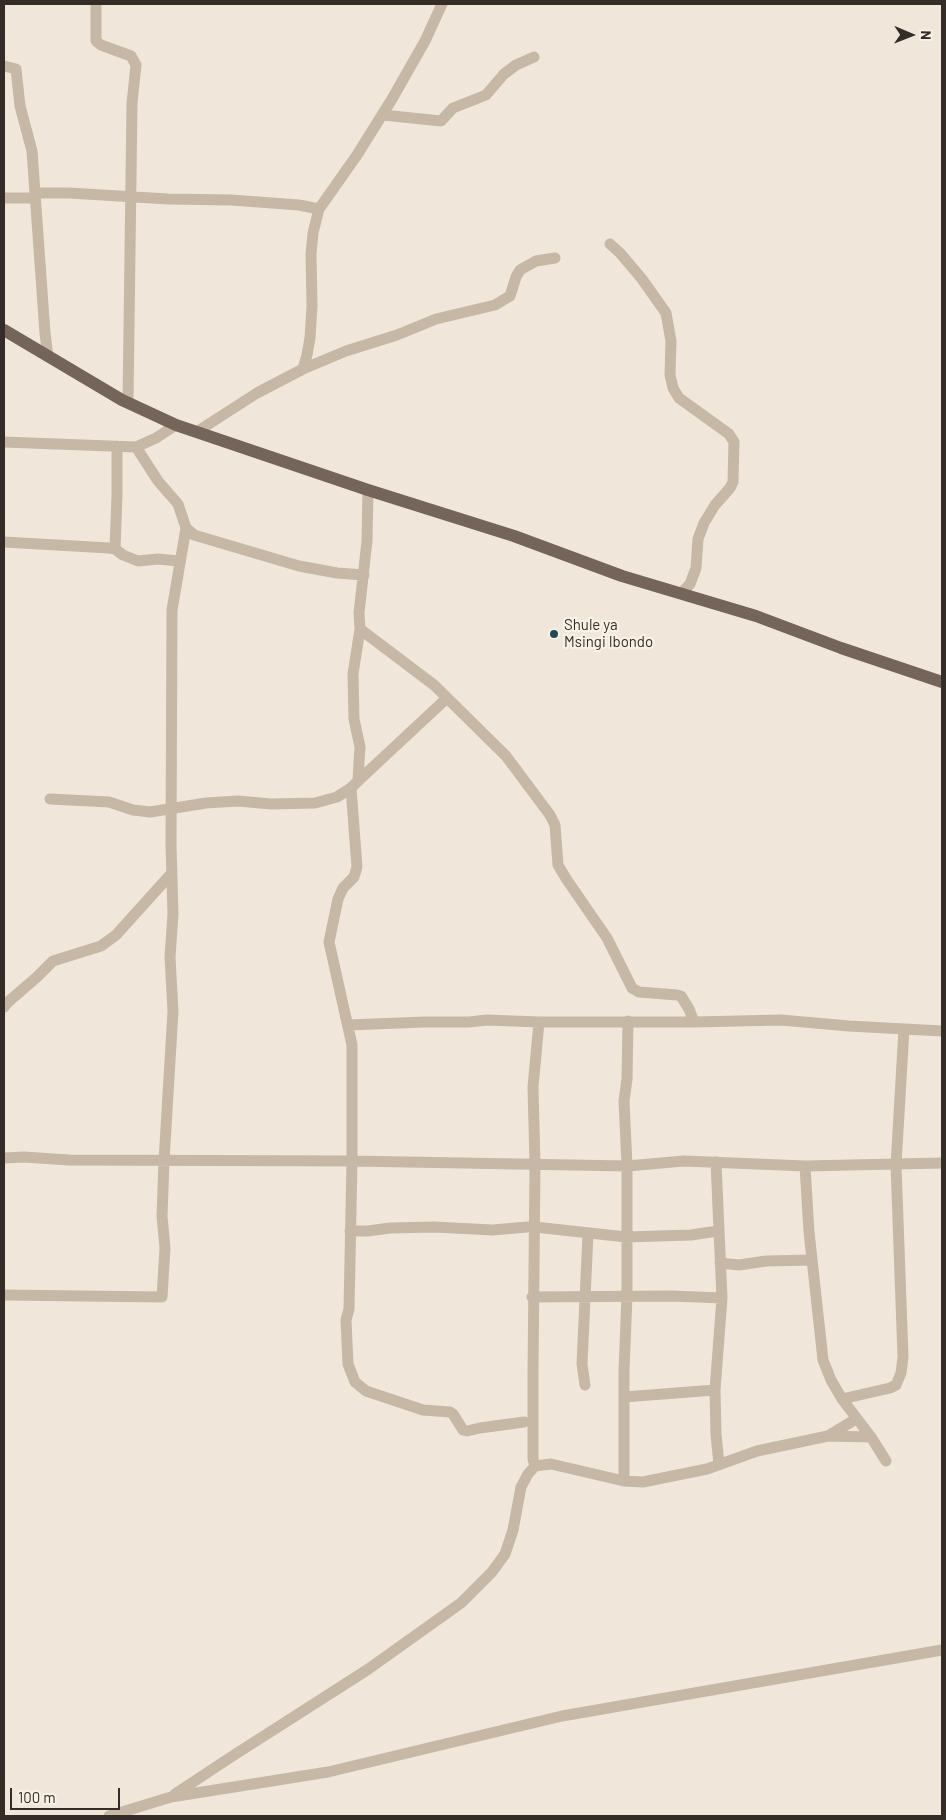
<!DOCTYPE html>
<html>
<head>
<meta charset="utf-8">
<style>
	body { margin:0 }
	#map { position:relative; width:946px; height:1820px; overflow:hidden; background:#f0e7da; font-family:Barlow,sans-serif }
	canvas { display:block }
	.frame { position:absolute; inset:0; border:5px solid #342c27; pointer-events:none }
	.north { position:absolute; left:886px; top:10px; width:50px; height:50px; -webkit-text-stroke:4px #f8f1e6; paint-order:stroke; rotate:91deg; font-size:14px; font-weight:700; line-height:20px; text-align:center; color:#342c27 }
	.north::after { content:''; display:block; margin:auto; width:18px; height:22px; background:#342c27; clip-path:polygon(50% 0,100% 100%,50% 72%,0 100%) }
	.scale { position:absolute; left:10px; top:1788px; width:110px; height:22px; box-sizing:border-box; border:2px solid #342c27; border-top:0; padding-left:6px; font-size:15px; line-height:18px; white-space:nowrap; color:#342c27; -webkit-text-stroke:4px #f8f1e6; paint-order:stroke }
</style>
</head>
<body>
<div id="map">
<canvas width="946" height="1820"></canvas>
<div class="frame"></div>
<div class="north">N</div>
<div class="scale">100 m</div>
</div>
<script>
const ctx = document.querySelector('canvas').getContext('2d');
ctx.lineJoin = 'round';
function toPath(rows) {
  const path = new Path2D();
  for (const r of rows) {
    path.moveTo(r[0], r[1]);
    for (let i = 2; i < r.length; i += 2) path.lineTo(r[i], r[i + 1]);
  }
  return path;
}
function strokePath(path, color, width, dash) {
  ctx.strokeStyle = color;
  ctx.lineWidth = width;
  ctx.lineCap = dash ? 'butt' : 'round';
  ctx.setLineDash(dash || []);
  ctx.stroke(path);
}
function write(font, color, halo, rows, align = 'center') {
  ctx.font = font + ' Barlow,sans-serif';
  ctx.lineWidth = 4.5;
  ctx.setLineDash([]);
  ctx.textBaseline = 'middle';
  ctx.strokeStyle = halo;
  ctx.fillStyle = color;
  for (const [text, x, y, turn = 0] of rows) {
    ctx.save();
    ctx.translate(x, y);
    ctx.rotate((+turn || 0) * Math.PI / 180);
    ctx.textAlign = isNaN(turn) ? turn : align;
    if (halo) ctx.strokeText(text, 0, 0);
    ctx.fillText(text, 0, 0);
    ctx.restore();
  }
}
strokePath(toPath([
	[96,4,96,41,101,45,131,56,136,65,132,103,128,402],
	[4,66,16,69,20,106,32,151,45,333,48,357],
	[383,115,441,121,453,108,486,95,504,74,516,65,534,57],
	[35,193,69,193,168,199,231,200,299,205,319,209],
	[4,198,35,198],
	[610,244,620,253,642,279,666,313,671,341,670,375,673,388,679,398,729,434,734,442,733,482,730,488,715,505,704,523,698,539,696,568,690,584,682,593],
	[303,369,346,351,397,335,436,319,495,305,510,296,516,277,520,270,536,261,555,258],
	[198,431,257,393,303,369,307,355,310,338,312,306,311,254,313,233,319,209,357,155,392,99,425,41,442,4],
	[4,442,136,447,156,438,176,425],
	[136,447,158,481,178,504,186,528,194,535,299,566,337,573,364,575],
	[4,542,109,548,115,549,123,555,138,561,158,559,179,561],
	[115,549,117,495,117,446],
	[360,629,434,685,506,756,550,815,555,825,558,865,567,880,607,938,632,988,639,992,677,995,681,996,689,1009,694,1022],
	[358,781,447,698],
	[351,788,357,867,354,877,343,888,338,899,329,942,352,1045,352,1161,349,1309,346,1320,348,1364,355,1382,366,1391,423,1410,450,1412,453,1414,463,1430,467,1431,480,1428,524,1422],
	[50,799,109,802,133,810,150,812,206,803,238,801,271,804,315,803,337,797,351,788,358,781,359,762,360,747,354,719,353,674,360,629,359,613,367,541,368,490],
	[4,1007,8,1002,37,977,53,961,101,946,116,935,171,874],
	[348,1025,425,1022,469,1022,487,1020,539,1022,694,1022,781,1020,849,1026,942,1031],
	[4,1158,24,1157,69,1160,352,1161,627,1166,684,1161,805,1166,942,1163],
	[716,1162,722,1298,715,1390,716,1434,719,1465],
	[805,1166,809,1232,823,1360,831,1380,842,1399,871,1437,886,1461],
	[535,1227,626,1237,691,1235,718,1231],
	[350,1231,368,1231,390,1228,434,1227,493,1230,527,1227],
	[720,1263,739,1265,766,1261,812,1260],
	[4,1295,162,1297,165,1248,162,1216,164,1161,173,1011,170,957,173,914,171,845,172,610,186,528],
	[532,1297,671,1296,722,1298],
	[585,1385,582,1364,588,1234],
	[624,1397,715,1390],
	[842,1399,890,1388,896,1385,901,1373,903,1357,896,1165,904,1029],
	[828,1436,871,1437],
	[535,1466,533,1459,533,1374,535,1164,533,1087,539,1022],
	[624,1481,624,1371,627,1296,627,1166,624,1101,627,1079,628,1021],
	[175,1794,231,1757,367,1670,461,1603,492,1572,505,1554,513,1530,521,1487,528,1474,535,1466,551,1464,624,1481,643,1482,707,1469,757,1451,828,1436,856,1419],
	[109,1816,171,1797,328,1772,562,1716,942,1650]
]), '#c7b8a6', 11);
strokePath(toPath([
	[4,330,122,400,176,425,368,490,514,536,622,576,756,616,841,648,942,682]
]), '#756459', 12);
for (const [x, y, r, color] of [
	[554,634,5,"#1f4c53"]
]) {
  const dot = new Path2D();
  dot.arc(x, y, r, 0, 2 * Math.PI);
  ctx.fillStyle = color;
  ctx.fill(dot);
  strokePath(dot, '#f8f1e6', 2);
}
write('15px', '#342c27', '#f8f1e6', [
	["Shule ya",564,625],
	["Msingi Ibondo",564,642]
], 'left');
</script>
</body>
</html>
